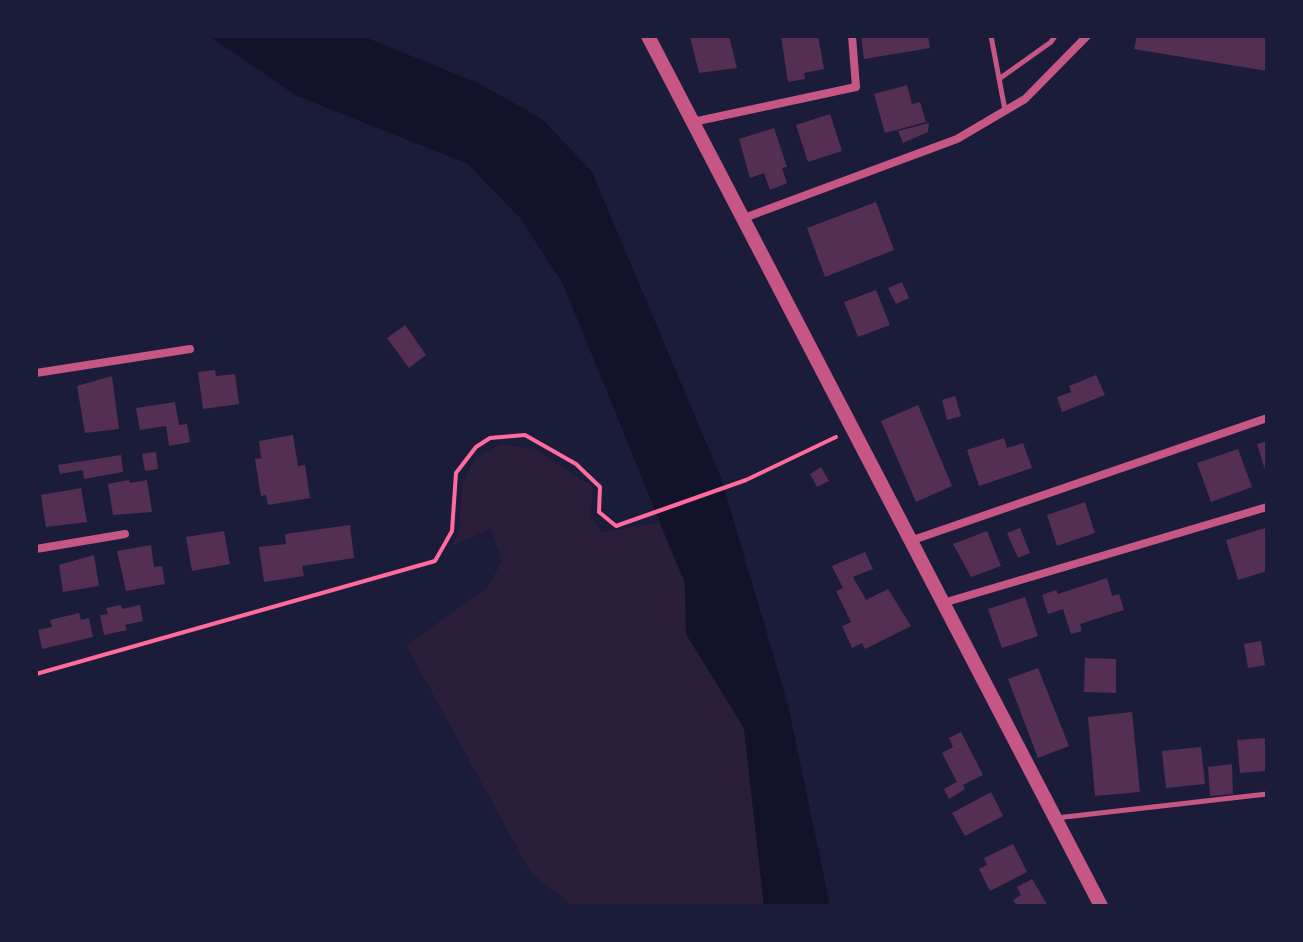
<!DOCTYPE html>
<html>
<head>
<meta charset="utf-8">
<style>
	body { margin:0 }
	#map { position:relative; width:1303px; height:942px; overflow:hidden; background:#1b1b3a; font-family:Poppins,sans-serif }
	canvas { display:block }
	.frame { position:absolute; inset:0; border:38px solid #1b1b3a; pointer-events:none }
</style>
</head>
<body>
<div id="map">
<canvas width="1303" height="942"></canvas>
<div class="frame"></div>
</div>
<script>
const ctx = document.querySelector('canvas').getContext('2d');
ctx.lineJoin = 'round';
function paint(path, color) {
  ctx.fillStyle = color;
  ctx.fill(path, 'evenodd');
}
function toPath(rows) {
  const path = new Path2D();
  for (const r of rows) {
    path.moveTo(r[0], r[1]);
    for (let i = 2; i < r.length; i += 2) path.lineTo(r[i], r[i + 1]);
  }
  return path;
}
function strokePath(path, color, width, dash) {
  ctx.strokeStyle = color;
  ctx.lineWidth = width;
  ctx.lineCap = dash ? 'butt' : 'round';
  ctx.setLineDash(dash || []);
  ctx.stroke(path);
}
paint(toPath([
	[501,444,535,449,593,487,590,516,601,532,659,523,685,583,686,634,744,728,764,906,573,906,531,873,406,645,486,589,502,561,491,529,453,545,459,530,462,485,475,458]
]), '#2a1e3b');
paint(toPath([
	[209,36,362,36,478,83,542,119,592,172,721,478,788,705,830,906,764,906,744,728,686,634,685,583,563,284,520,218,468,164,297,96]
]), '#12122b');
paint(toPath([
	[729,36,737,68,699,73,690,37],
	[781,36,818,36,824,69,804,73,805,79,788,82],
	[861,36,928,36,930,48,864,59],
	[1137,36,1267,36,1267,71,1134,49],
	[907,85,912,104,920,102,926,122,885,133,874,94],
	[830,114,842,151,808,162,796,125],
	[929,123,928,132,903,143,898,131],
	[774,128,787,167,782,168,787,183,770,190,764,173,750,178,739,139],
	[876,202,894,250,825,277,807,228],
	[902,282,909,298,896,304,888,288],
	[876,290,890,325,858,337,844,302],
	[405,325,426,355,409,368,387,338],
	[215,370,216,376,235,374,239,404,203,409,198,372],
	[1096,375,1105,395,1062,412,1057,397,1071,392,1069,386],
	[112,376,119,429,85,433,77,386],
	[955,396,961,416,947,420,942,400],
	[175,402,179,425,187,424,190,442,169,446,166,426,140,430,136,408],
	[918,405,952,486,916,502,881,421],
	[293,435,298,466,305,465,310,498,268,505,266,495,261,496,255,459,261,458,259,441],
	[1004,438,1007,448,1023,443,1032,468,979,486,967,450],
	[1267,441,1267,473,1266,473,1257,444],
	[1238,449,1252,487,1211,502,1197,463],
	[156,452,158,469,145,471,142,454],
	[121,455,123,472,84,479,83,470,60,474,58,465],
	[821,467,829,481,817,487,810,474],
	[129,480,130,483,147,480,152,512,113,515,108,484],
	[81,488,87,522,46,527,41,495],
	[1085,502,1095,533,1057,546,1047,515],
	[350,525,354,558,302,566,304,576,264,582,259,547,286,544,285,534],
	[1020,528,1030,553,1018,558,1007,533],
	[1265,528,1267,571,1238,580,1226,540],
	[224,531,230,564,192,571,186,537],
	[987,531,1001,566,971,577,953,544],
	[151,545,154,567,162,566,165,584,126,591,117,551],
	[865,552,873,569,853,577,866,600,888,589,911,626,865,649,862,643,852,648,842,626,851,622,836,591,843,588,832,566],
	[94,555,99,586,63,592,59,565],
	[1107,578,1112,596,1119,594,1124,610,1080,624,1082,631,1071,634,1063,609,1048,614,1042,595,1056,590,1058,594],
	[1025,597,1038,636,1002,648,988,609],
	[121,605,122,609,140,605,143,621,125,625,127,630,104,635,100,615,108,614,106,608],
	[79,613,81,620,89,618,93,637,42,649,38,630,52,627,50,620],
	[1261,641,1265,665,1248,668,1244,644],
	[1085,658,1116,659,1116,693,1084,692],
	[1038,668,1069,746,1038,758,1008,679],
	[1132,712,1140,792,1095,796,1088,717],
	[961,732,983,775,963,785,965,789,949,799,944,789,957,782,942,753,953,747,949,738],
	[1267,738,1267,771,1240,773,1237,740],
	[1201,747,1205,784,1166,788,1162,751],
	[1232,764,1233,794,1210,796,1208,767],
	[991,792,1003,816,965,836,952,813],
	[1013,844,1027,872,990,891,979,869,987,865,984,858],
	[1032,879,1048,906,1017,906,1013,900,1021,895,1017,887]
]), '#542f53');
strokePath(toPath([
	[36,674,435,561,452,531,456,473,476,447,490,438,525,435,576,464,600,487,599,512,616,526,746,480,836,437]
]), '#ff6b9d', 4);
strokePath(toPath([
	[991,36,1005,110],
	[999,79,1051,42,1055,36],
	[1056,818,1267,794]
]), '#c65784', 5);
strokePath(toPath([
	[693,122,856,87,852,36],
	[744,218,957,139,1025,99,1087,36],
	[36,373,190,349],
	[910,541,1267,418],
	[36,549,125,534],
	[943,603,1267,507]
]), '#c65784', 8);
strokePath(toPath([
	[648,36,1101,906]
]), '#c65784', 14);
</script>
</body>
</html>
